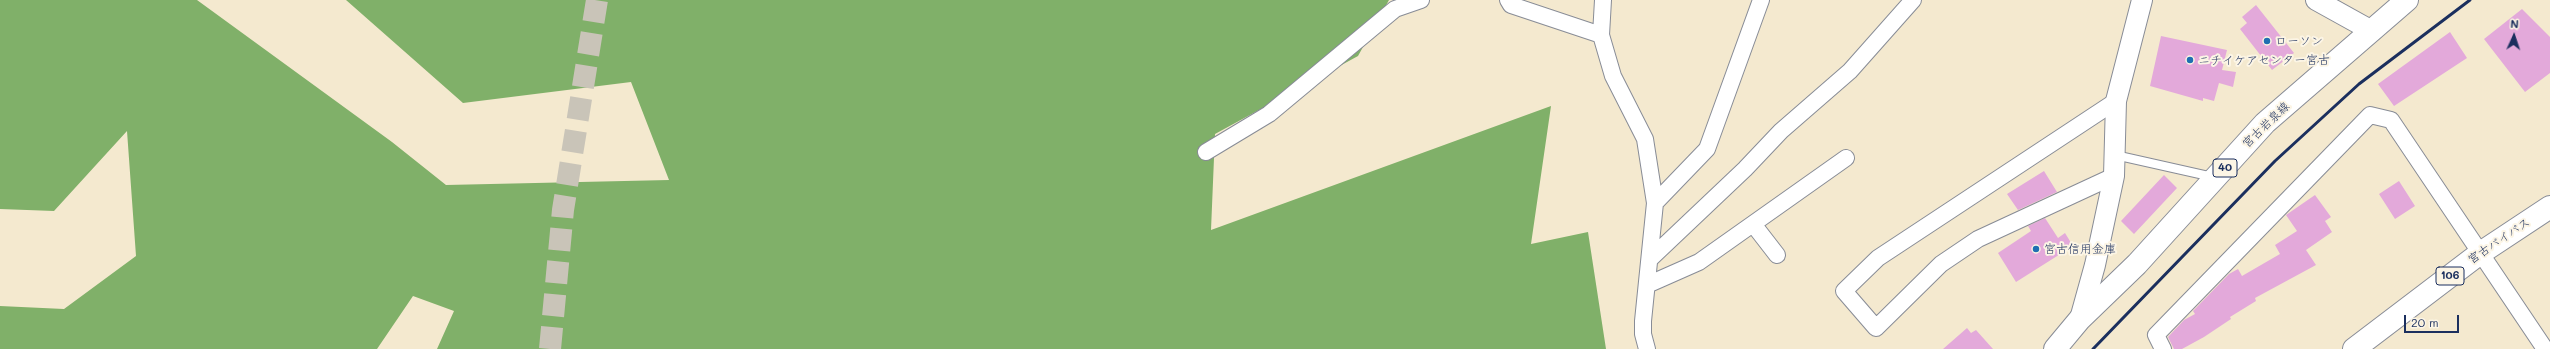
<!DOCTYPE html>
<html>
<head>
<meta charset="utf-8">
<style>
	body { margin:0 }
	#map { position:relative; width:2550px; height:349px; overflow:hidden; background:#f4e9cf; font-family:Mali,sans-serif }
	canvas { display:block }
	.north { position:absolute; left:2494px; top:16px; width:40px; height:40px; -webkit-text-stroke:3px #fcf5e5; paint-order:stroke; rotate:3deg; font-size:11px; font-weight:700; line-height:16px; text-align:center; color:#1b2f5e }
	.north::after { content:''; display:block; margin:auto; width:14px; height:18px; background:#1b2f5e; clip-path:polygon(50% 0,100% 100%,50% 72%,0 100%) }
	.scale { position:absolute; left:2404px; top:315px; width:55px; height:18px; box-sizing:border-box; border:2px solid #1b2f5e; border-top:0; padding-left:5px; font-size:12px; line-height:14px; white-space:nowrap; color:#1b2f5e; -webkit-text-stroke:3px #fcf5e5; paint-order:stroke }
</style>
</head>
<body>
<div id="map">
<canvas width="2550" height="349"></canvas>
<div class="north">N</div>
<div class="scale">20 m</div>
</div>
<script>
const ctx = document.querySelector('canvas').getContext('2d');
ctx.lineJoin = 'round';
function paint(path, color) {
  ctx.fillStyle = color;
  ctx.fill(path, 'evenodd');
}
function toPath(rows) {
  const path = new Path2D();
  for (const r of rows) {
    path.moveTo(r[0], r[1]);
    for (let i = 2; i < r.length; i += 2) path.lineTo(r[i], r[i + 1]);
  }
  return path;
}
function strokePath(path, color, width, dash) {
  ctx.strokeStyle = color;
  ctx.lineWidth = width;
  ctx.lineCap = dash ? 'butt' : 'round';
  ctx.setLineDash(dash || []);
  ctx.stroke(path);
}
function write(font, color, halo, rows, align = 'center') {
  ctx.font = font + ' Mali,"Klee One",sans-serif';
  ctx.lineWidth = 4;
  ctx.setLineDash([]);
  ctx.textBaseline = 'middle';
  ctx.strokeStyle = halo;
  ctx.fillStyle = color;
  for (const [text, x, y, turn = 0] of rows) {
    ctx.save();
    ctx.translate(x, y);
    ctx.rotate((+turn || 0) * Math.PI / 180);
    ctx.textAlign = isNaN(turn) ? turn : align;
    if (halo) ctx.strokeText(text, 0, 0);
    ctx.fillText(text, 0, 0);
    ctx.restore();
  }
}
paint(toPath([
	[0,0,197,0,392,142,446,185,669,180,631,82,463,103,346,0,1389,0,1358,56,1215,134,1211,230,1551,106,1531,244,1588,232,1606,349,437,349,454,311,413,296,377,349,0,349,0,306,64,309,136,256,127,131,54,211,0,209]
]), '#80b069');
paint(toPath([
	[2256,5,2294,53,2272,70,2240,29,2247,23,2242,17],
	[2522,9,2550,37,2550,73,2525,92,2484,39],
	[2450,32,2467,58,2394,106,2378,84],
	[2161,36,2227,50,2222,70,2236,72,2233,87,2219,83,2214,101,2203,98,2203,101,2150,86],
	[2044,171,2057,192,2018,210,2007,194],
	[2164,175,2177,188,2134,234,2121,221],
	[2399,181,2415,206,2395,219,2379,194],
	[2315,195,2331,217,2325,221,2332,232,2306,250,2316,265,2255,298,2256,301,2230,317,2231,319,2204,337,2182,349,2174,349,2168,337,2184,320,2195,314,2193,311,2229,274,2238,269,2242,276,2280,254,2275,245,2297,231,2286,215],
	[2045,218,2058,238,2065,233,2073,246,2016,282,1998,253,2031,231,2028,226],
	[1967,328,1971,333,1976,330,1993,349,1943,349]
]), '#e3a9da');
strokePath(toPath([
	[550,349,563,210,597,0]
]), '#c9c4b8', 22, [22, 11]);
const service = toPath([
	[2115,155,2213,177]
]);
const minor = toPath([
	[1508,0,1511,5,1601,35],
	[1603,0,1601,35,1613,76,1645,139,1655,203,1643,321,1643,334,1647,349],
	[1206,152,1269,114,1395,9,1421,0],
	[2114,176,1978,239,1941,264,1876,328,1844,291,1878,258,2116,101],
	[1655,203,1707,149,1761,0],
	[1753,224,1777,255],
	[1650,259,1745,169,1781,131,1850,71,1913,0],
	[1647,285,1699,262,1846,158],
	[2163,349,2156,335,2370,115,2391,120,2545,349]
]);
const tertiary = toPath([
	[2316,0,2372,31],
	[2080,319,2095,265,2114,176,2116,101,2142,0]
]);
const primary = toPath([
	[2055,349,2080,319,2137,264,2265,123,2407,0]
]);
const trunk = toPath([
	[2354,349,2479,254,2550,207]
]);
strokePath(service, '#888c96', 10);
strokePath(minor, '#888c96', 18);
strokePath(tertiary, '#888c96', 22);
strokePath(primary, '#888c96', 24);
strokePath(trunk, '#888c96', 24);
strokePath(service, '#fff', 8);
strokePath(minor, '#fff', 16);
strokePath(tertiary, '#fff', 20);
strokePath(primary, '#fff', 22);
strokePath(trunk, '#fff', 22);
strokePath(toPath([
	[2093,349,2275,161,2359,84,2470,0]
]), '#1b2f5e', 3);
for (const [x, y, r, color] of [
	[2267,41,4,"#1f6fb2"],
	[2190,60,4,"#1f6fb2"],
	[2036,249,4,"#1f6fb2"]
]) {
  const dot = new Path2D();
  dot.arc(x, y, r, 0, 2 * Math.PI);
  ctx.fillStyle = color;
  ctx.fill(dot);
  strokePath(dot, '#fcf5e5', 1.5);
}
for (const [x, y, w] of [
	[2225,168,24],
	[2450,276,28]
]) {
  const box = new Path2D();
  box.roundRect(x - w / 2, y - 9, w, 18, 3);
  ctx.fillStyle = '#fcf5e5';
  ctx.fill(box);
  strokePath(box, '#1b2f5e', 1);
}
write('bold 11px', '#1b2f5e', null, [
	["40",2225,168],
	["106",2450,276]
]);
write('12px', '#1b2f5e', '#fcf5e5', [
	["ローソン",2275,41],
	["ニチイケアセンター宮古",2198,60],
	["宮古信用金庫",2044,249]
], 'left');
write('12px', '#1b2f5e', '#fcf5e5', [
	["宮古岩泉線",2266,125,-44],
	["宮古バイパス",2499,241,-34]
]);
</script>
</body>
</html>
